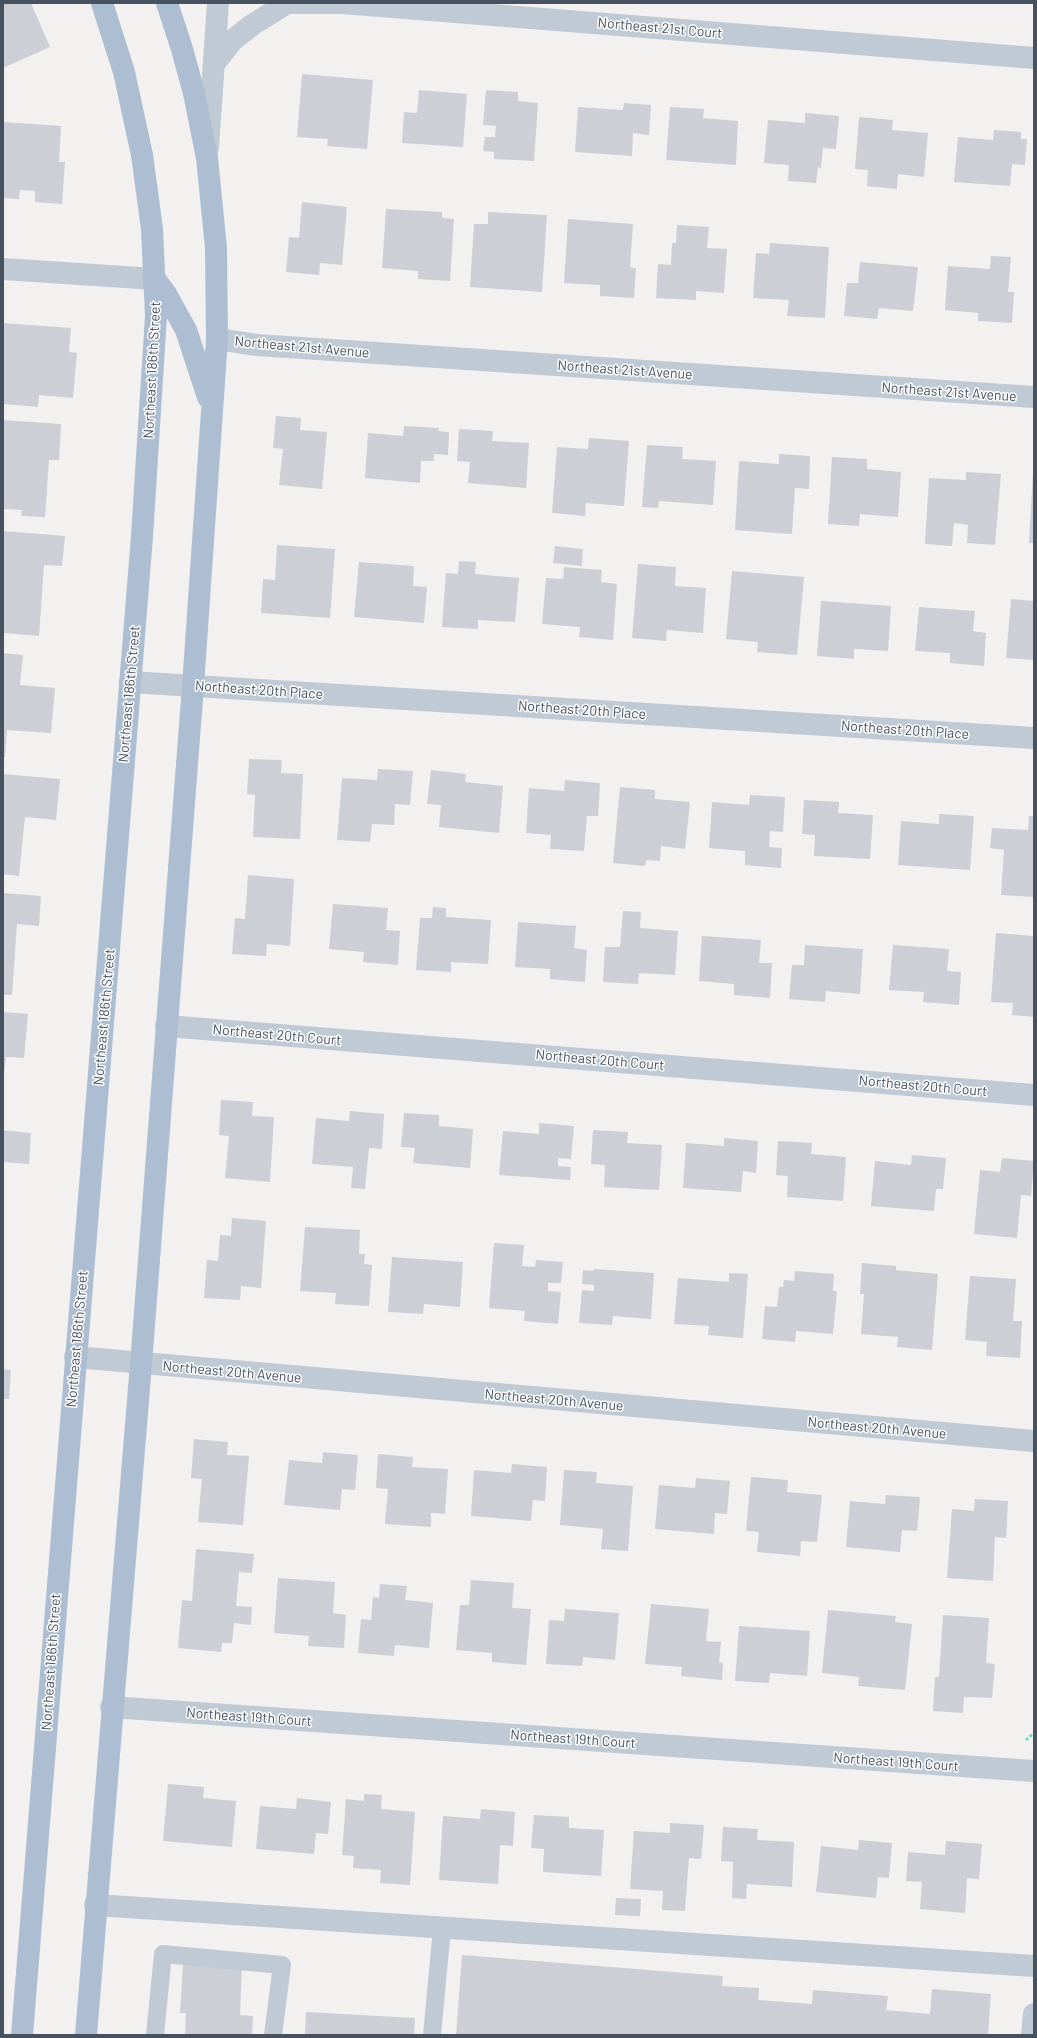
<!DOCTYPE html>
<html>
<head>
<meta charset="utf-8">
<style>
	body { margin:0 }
	#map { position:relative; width:1037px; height:2038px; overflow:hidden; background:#f3f0f0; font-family:Barlow,sans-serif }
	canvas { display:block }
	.frame { position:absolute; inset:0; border:4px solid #465260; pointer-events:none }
</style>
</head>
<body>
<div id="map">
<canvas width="1037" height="2038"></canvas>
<div class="frame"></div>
</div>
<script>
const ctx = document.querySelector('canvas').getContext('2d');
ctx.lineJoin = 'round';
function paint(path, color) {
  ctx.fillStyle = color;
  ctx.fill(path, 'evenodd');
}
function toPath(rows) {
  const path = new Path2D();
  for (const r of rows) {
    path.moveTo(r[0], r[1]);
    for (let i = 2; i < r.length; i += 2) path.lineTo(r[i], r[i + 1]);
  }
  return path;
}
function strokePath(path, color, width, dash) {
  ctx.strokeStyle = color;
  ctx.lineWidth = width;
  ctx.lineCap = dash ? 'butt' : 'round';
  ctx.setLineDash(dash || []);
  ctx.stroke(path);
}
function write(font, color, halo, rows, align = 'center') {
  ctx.font = font + ' Barlow,sans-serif';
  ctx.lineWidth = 3;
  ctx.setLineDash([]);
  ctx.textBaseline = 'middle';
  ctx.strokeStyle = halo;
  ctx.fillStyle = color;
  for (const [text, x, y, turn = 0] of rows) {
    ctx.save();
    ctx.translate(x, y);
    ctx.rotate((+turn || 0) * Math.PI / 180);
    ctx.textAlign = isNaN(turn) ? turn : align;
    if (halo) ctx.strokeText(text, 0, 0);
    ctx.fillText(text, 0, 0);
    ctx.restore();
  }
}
paint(toPath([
	[3,3,31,3,50,47,3,68],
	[302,74,373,80,367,149,327,146,328,139,297,137],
	[419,90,467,94,463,147,402,143,404,112,417,113],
	[486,90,518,92,518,101,538,103,534,161,494,159,494,152,483,151,485,137,495,137,496,126,483,125],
	[624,103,651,105,649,135,633,133,632,156,575,152,578,107,623,110],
	[670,107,704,109,703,118,738,121,736,165,666,160],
	[805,113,839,116,836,149,823,148,821,168,818,167,816,183,788,181,789,165,764,163,768,120,805,123],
	[859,117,893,120,892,130,928,133,924,177,898,174,897,189,867,186,868,170,855,169],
	[3,122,61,126,59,162,65,162,62,204,35,202,35,191,20,190,19,199,3,198],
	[994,130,1021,132,1021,139,1027,139,1025,165,1012,164,1010,186,954,182,958,137,993,140],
	[302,202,347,207,342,265,320,263,319,275,286,272,289,237,299,238],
	[386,209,442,212,442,218,454,219,450,281,418,279,418,271,382,268],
	[488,212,547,215,542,292,470,287,474,224,488,224],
	[568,219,633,224,630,267,636,268,634,298,600,296,600,285,564,283],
	[677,225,709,227,707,248,727,249,724,293,696,291,696,300,656,298,658,264,671,265,672,243,676,243],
	[770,243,829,247,825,318,787,316,789,300,753,298,756,253,769,254],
	[991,256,1011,257,1008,292,1014,292,1012,323,978,321,978,313,945,310,948,266,990,269],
	[860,262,918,267,913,311,879,308,877,319,844,316,847,283,858,283],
	[3,323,71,328,69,352,77,353,73,398,39,395,38,407,3,404],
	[276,416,301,418,300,430,327,432,322,489,279,485,283,449,273,448],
	[3,420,61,424,59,460,49,460,45,517,21,516,22,510,3,509],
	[404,426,439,428,438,431,449,432,448,455,434,454,434,461,421,461,420,483,365,478,368,433,403,436],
	[459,429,493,431,492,441,529,443,526,488,468,483,470,462,457,461],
	[589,438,629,441,624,506,586,503,585,516,552,513,557,447,588,449],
	[647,445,683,447,682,459,716,461,713,505,659,501,658,508,642,507],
	[779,454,810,456,809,489,795,488,792,534,735,530,739,461,779,464],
	[832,457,867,459,867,469,901,472,898,517,860,514,859,526,828,524],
	[966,472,1001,474,995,545,967,543,968,525,954,523,952,546,925,544,929,478,966,480],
	[1033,473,1034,474,1034,543,1029,543],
	[3,531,65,536,62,566,44,565,39,636,3,633],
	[277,545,335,549,330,618,261,613,263,579,275,580],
	[555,546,583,549,582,566,553,563],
	[459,561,476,562,475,574,519,578,515,622,478,620,478,629,442,627,446,573,458,574],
	[359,562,414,566,413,586,427,587,424,623,354,617],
	[638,564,676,567,675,586,706,588,703,633,667,630,666,641,632,638],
	[564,567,602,570,601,582,617,584,613,640,579,637,580,627,542,624,546,578,563,579],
	[732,571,804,577,797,655,757,652,758,642,726,639],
	[1011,599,1034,601,1034,660,1006,658],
	[821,601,891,606,888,651,854,649,854,659,817,656],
	[919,607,975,611,973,631,986,633,984,666,950,663,950,653,915,651],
	[3,653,23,655,20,685,55,688,51,733,7,730,5,757,3,757],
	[249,759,282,760,281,773,303,774,300,839,253,837,255,795,247,794],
	[378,769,413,771,410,805,395,804,394,825,372,824,370,842,337,840,342,778,377,780],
	[431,770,466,774,465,782,503,786,499,833,439,827,441,805,427,804],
	[3,774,60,779,56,820,25,817,19,876,3,874],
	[565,780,600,783,598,816,587,816,584,851,550,849,551,835,526,833,529,788,564,791],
	[620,787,655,790,655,799,690,802,685,849,661,846,660,861,646,860,645,866,613,863],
	[750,795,785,797,783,832,770,831,769,847,782,848,781,868,745,865,745,851,709,848,712,802,749,805],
	[804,800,839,802,838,813,873,815,870,859,814,856,815,835,802,834],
	[939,814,974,816,970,870,898,865,901,821,939,824],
	[1029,816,1034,816,1034,897,1001,895,1004,850,990,848,992,828,1028,830],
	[248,875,294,879,290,946,267,944,266,956,232,954,235,918,245,919],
	[3,893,41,896,39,926,17,924,12,995,3,995],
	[333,904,388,908,386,930,400,931,398,965,363,962,364,952,329,949],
	[433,907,446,908,446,917,491,920,488,964,451,962,451,972,416,970,420,918,432,918],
	[623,911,641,912,640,928,678,931,675,975,639,973,638,984,603,982,605,947,620,947],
	[518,922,576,926,574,948,587,950,585,982,550,979,550,969,515,967],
	[996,933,1034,936,1034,1017,1012,1015,1013,1003,991,1002],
	[702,936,761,940,759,963,772,963,770,998,734,995,734,984,699,981],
	[805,945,863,949,860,994,826,991,825,1002,789,999,792,965,804,965],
	[893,945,949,949,947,971,961,972,959,1005,923,1002,924,992,889,990],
	[3,1012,28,1014,24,1058,6,1057,4,1074],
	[221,1100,253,1102,252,1116,274,1117,270,1182,225,1178,229,1136,219,1135],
	[350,1111,384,1114,382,1149,369,1148,365,1189,351,1188,353,1167,312,1164,316,1118,349,1121],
	[404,1113,439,1115,439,1126,473,1129,470,1168,413,1163,415,1148,401,1147],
	[539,1123,574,1126,571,1159,558,1158,558,1166,571,1167,570,1180,499,1175,503,1131,539,1134],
	[3,1130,31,1133,29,1164,3,1162],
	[593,1130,628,1132,627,1143,662,1145,659,1190,604,1187,605,1165,591,1164],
	[724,1138,758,1141,756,1173,743,1171,741,1192,683,1188,686,1143,724,1146],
	[778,1141,812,1143,811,1154,846,1157,843,1201,787,1197,788,1176,776,1175],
	[912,1155,946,1158,943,1189,936,1189,934,1211,871,1206,875,1161,911,1165],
	[1002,1158,1034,1161,1031,1196,1021,1195,1017,1238,974,1234,980,1170,1000,1172],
	[232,1218,266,1221,261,1288,241,1286,240,1300,204,1298,207,1260,218,1261,220,1235,231,1236],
	[305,1227,360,1230,359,1254,365,1254,364,1264,372,1265,369,1306,335,1304,336,1293,300,1291],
	[494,1243,524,1245,522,1266,535,1267,536,1260,563,1262,561,1283,548,1283,548,1291,561,1292,558,1324,524,1321,525,1311,489,1308],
	[392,1257,463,1262,460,1307,424,1304,423,1314,388,1312],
	[862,1263,896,1266,896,1270,938,1274,932,1350,897,1347,898,1337,861,1334,864,1294,860,1294],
	[594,1269,654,1273,651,1319,613,1316,612,1325,579,1323,582,1290,594,1291,594,1285,582,1284,583,1270,594,1271],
	[795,1271,834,1274,833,1291,837,1291,833,1334,796,1331,795,1342,762,1339,765,1306,777,1307,779,1287,783,1287,784,1280,794,1281],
	[729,1273,748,1274,743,1338,708,1335,709,1326,674,1324,678,1278,729,1282],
	[970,1276,1016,1279,1013,1321,1022,1321,1020,1358,986,1356,987,1342,965,1340],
	[3,1369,11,1370,9,1399,3,1399],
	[194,1439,228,1442,227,1455,249,1456,243,1525,198,1522,202,1479,191,1478],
	[323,1452,358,1455,355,1490,342,1489,340,1510,284,1505,289,1460,322,1463],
	[378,1454,413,1457,412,1467,448,1469,445,1514,431,1513,431,1527,385,1524,388,1489,376,1488],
	[512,1464,547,1467,545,1501,533,1500,531,1521,471,1516,474,1470,511,1473],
	[564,1470,597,1472,596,1483,633,1486,628,1551,601,1549,603,1529,560,1525],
	[751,1477,788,1480,787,1492,822,1495,817,1542,801,1541,800,1556,757,1552,759,1532,746,1531],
	[696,1478,730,1481,727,1514,715,1513,714,1534,655,1529,659,1485,695,1488],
	[886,1495,920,1497,917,1531,902,1530,900,1552,846,1547,850,1501,885,1504],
	[975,1499,1008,1501,1006,1538,995,1537,993,1581,947,1578,952,1509,974,1511],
	[196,1549,254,1554,252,1573,239,1572,236,1606,252,1607,251,1625,234,1623,232,1643,222,1643,221,1652,178,1648,182,1600,192,1601],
	[278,1578,335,1582,333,1613,346,1615,344,1648,308,1646,309,1636,274,1633],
	[471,1580,514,1583,512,1608,531,1609,526,1665,492,1662,492,1653,456,1650,460,1605,469,1605],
	[380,1584,407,1586,405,1600,433,1603,429,1648,395,1645,394,1656,358,1653,361,1619,371,1620,373,1597,379,1598],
	[651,1604,709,1609,706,1641,721,1642,719,1662,723,1663,722,1680,681,1676,682,1667,645,1664],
	[565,1609,619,1613,615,1660,583,1657,582,1666,546,1664,549,1620,564,1621],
	[828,1610,896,1616,895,1622,912,1624,905,1690,858,1686,859,1677,822,1673],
	[943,1615,989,1618,986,1663,995,1664,992,1698,964,1697,963,1713,933,1711,935,1677,939,1677],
	[739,1626,810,1631,807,1676,770,1673,769,1683,735,1681],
	[168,1784,204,1787,203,1798,236,1801,232,1847,163,1841],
	[364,1794,382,1795,381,1809,415,1812,410,1885,380,1883,381,1870,353,1868,354,1856,342,1855,346,1799,364,1801],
	[297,1798,331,1802,328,1834,316,1833,314,1854,256,1849,260,1806,296,1809],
	[481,1809,515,1812,513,1846,500,1845,498,1884,439,1880,443,1816,480,1819],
	[534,1815,569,1817,569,1828,604,1830,601,1876,543,1872,544,1849,531,1848],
	[670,1823,704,1825,701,1859,689,1858,685,1911,662,1910,663,1891,630,1889,634,1831,670,1833],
	[723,1827,758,1829,757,1840,794,1842,792,1887,747,1884,746,1899,732,1898,733,1862,721,1861],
	[859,1840,892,1843,889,1878,878,1877,876,1898,816,1892,821,1846,858,1850],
	[946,1841,982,1844,979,1879,967,1878,965,1913,920,1909,922,1882,906,1881,908,1852,945,1855],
	[616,1898,641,1899,640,1916,615,1915],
	[462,1955,723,1976,722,1986,759,1988,758,2000,812,2004,813,1990,888,1996,886,2010,930,2014,932,1989,991,1994,988,2035,456,2035],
	[183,1962,242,1966,240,2015,253,2016,252,2035,185,2035,186,2013,180,2013],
	[306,2012,415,2018,414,2035,305,2035]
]), '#cccfd6');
strokePath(toPath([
	[1026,1740,1034,1733]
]), '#70d6aa', 2.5, [3, 2]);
strokePath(toPath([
	[155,2035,163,1954,282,1965,273,2035],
	[432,2035,442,1928]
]), '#c0cad4', 18);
strokePath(toPath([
	[284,3,342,3,1034,58],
	[214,64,233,40,252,25,286,4],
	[208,147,218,3],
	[3,269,155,279],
	[217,339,257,345,1034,397],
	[130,682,1034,738],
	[166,1026,1034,1095],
	[75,1357,1034,1441],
	[111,1707,1034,1771],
	[95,1905,1034,1966],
	[1032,2035,1034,2014]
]), '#c0cad4', 22);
strokePath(toPath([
	[155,279,166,294,186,330,208,397],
	[22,2035,142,536,156,316,152,229,142,155,124,72,102,3],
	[86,2035,141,1364,193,686,217,339,216,248,207,158,194,93,182,49,167,3]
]), '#aebed2', 22);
write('14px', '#465260', '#fff', [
	["Northeast 21st Court",660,28,5],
	["Northeast 21st Avenue",302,347,5],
	["Northeast 186th Street",152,370,-87],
	["Northeast 21st Avenue",625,370,4],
	["Northeast 21st Avenue",949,392,4],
	["Northeast 20th Place",259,690,4],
	["Northeast 186th Street",129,694,-85],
	["Northeast 20th Place",582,710,4],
	["Northeast 20th Place",905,730,4],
	["Northeast 186th Street",104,1017,-85],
	["Northeast 20th Court",277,1035,5],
	["Northeast 20th Court",600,1060,5],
	["Northeast 20th Court",923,1086,5],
	["Northeast 186th Street",77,1339,-85],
	["Northeast 20th Avenue",232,1372,5],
	["Northeast 20th Avenue",554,1400,5],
	["Northeast 20th Avenue",877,1428,5],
	["Northeast 186th Street",51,1662,-86],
	["Northeast 19th Court",249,1717,4],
	["Northeast 19th Court",573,1739,4],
	["Northeast 19th Court",896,1762,4]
]);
</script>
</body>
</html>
